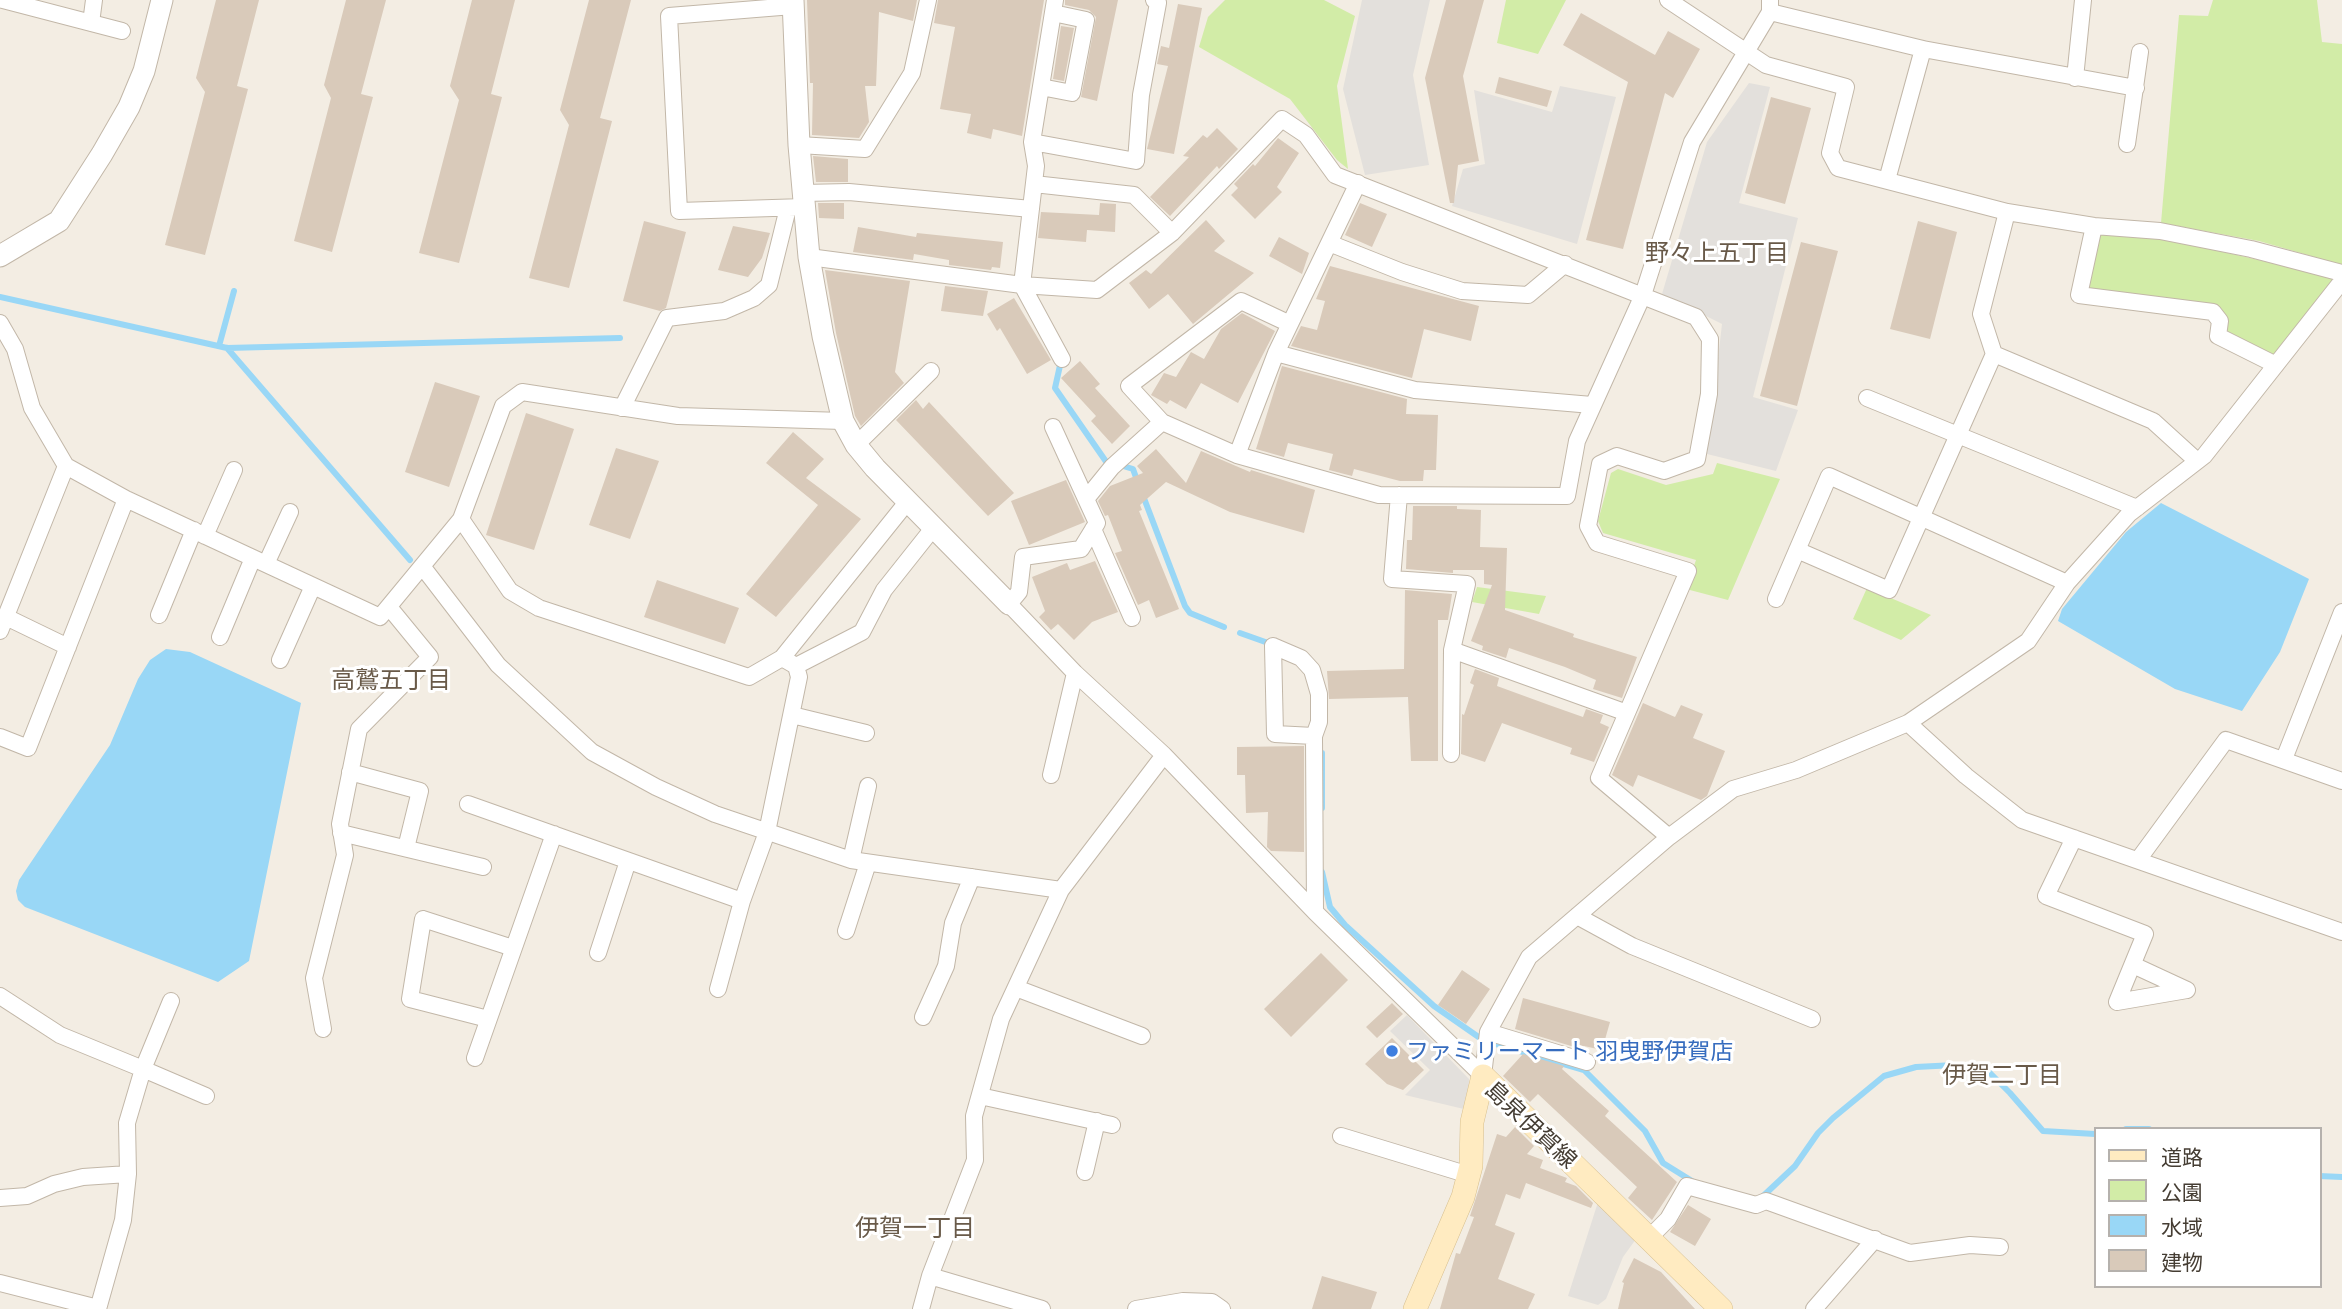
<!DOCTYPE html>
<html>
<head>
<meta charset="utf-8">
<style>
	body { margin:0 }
	#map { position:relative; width:2342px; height:1309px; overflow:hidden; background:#f3ede3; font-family:Ubuntu,"Noto Sans JP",sans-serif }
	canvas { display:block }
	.legend { position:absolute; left:2094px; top:1127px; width:228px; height:161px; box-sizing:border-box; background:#fff; border:2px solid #b5b1ad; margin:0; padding:9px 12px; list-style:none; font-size:21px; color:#453d33 }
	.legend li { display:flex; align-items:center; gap:14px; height:35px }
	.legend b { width:35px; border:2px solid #b5b1ad }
</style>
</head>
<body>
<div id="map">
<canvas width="2342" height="1309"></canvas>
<ul class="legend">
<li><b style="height:9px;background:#ffebc1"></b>道路</li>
<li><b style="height:19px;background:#d2eca7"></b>公園</li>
<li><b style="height:19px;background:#99d7f6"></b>水域</li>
<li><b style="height:19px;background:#d9caba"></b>建物</li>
</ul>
</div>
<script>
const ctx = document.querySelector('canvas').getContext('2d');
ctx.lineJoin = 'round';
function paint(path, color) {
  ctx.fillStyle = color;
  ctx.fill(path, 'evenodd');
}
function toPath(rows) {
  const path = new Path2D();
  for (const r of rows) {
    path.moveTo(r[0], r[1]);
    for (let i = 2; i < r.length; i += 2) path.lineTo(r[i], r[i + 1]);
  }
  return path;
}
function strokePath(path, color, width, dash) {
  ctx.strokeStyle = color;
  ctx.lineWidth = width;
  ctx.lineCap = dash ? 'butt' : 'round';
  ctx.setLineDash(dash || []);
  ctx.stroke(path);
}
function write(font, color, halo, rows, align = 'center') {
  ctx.font = font + ' Ubuntu,"Noto Sans JP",sans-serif';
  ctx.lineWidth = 6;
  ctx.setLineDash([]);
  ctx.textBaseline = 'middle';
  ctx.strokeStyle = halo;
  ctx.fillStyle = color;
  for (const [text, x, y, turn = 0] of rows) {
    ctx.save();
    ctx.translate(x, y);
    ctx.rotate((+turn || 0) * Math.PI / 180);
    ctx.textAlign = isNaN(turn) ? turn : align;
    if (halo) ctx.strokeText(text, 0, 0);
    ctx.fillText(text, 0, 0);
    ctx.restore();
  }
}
paint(toPath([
	[1225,0,1324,0,1355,16,1337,86,1348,169,1337,160,1290,99,1199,47,1208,17],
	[1506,0,1566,0,1538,54,1497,43],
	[2213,0,2317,0,2322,42,2342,44,2342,265,2259,241,2161,223,2179,15,2208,16],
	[2099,232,2163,238,2337,278,2274,357,2225,331,2227,320,2086,290],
	[1717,463,1780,479,1728,600,1686,589,1696,560,1603,533,1598,521,1611,473,1618,469,1666,485,1713,474],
	[1477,587,1546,596,1539,614,1472,602],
	[1867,588,1931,615,1901,640,1853,619]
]), '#d2eca7');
paint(toPath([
	[1362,0,1430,0,1413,75,1429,165,1365,175,1343,89],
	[1749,83,1770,87,1739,203,1798,218,1753,397,1798,410,1776,471,1707,454,1722,324,1662,294,1707,142],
	[1560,86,1616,97,1577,244,1452,206,1463,169,1485,164,1474,90,1552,112],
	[1407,1015,1469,1079,1468,1110,1405,1095,1430,1070,1390,1031],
	[1598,1202,1636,1239,1623,1257,1606,1299,1598,1305,1568,1296]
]), '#e3e0dc');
paint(toPath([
	[2161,503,2309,579,2280,652,2242,711,2175,689,2058,621,2062,609,2126,532],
	[166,649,190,652,301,703,249,961,218,982,25,907,18,900,16,891,19,880,110,745,138,679,150,660]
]), '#99d7f6');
strokePath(toPath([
	[0,297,227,348,620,338],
	[219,346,234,291],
	[227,348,410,560],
	[1061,361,1055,388,1107,463],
	[1123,466,1133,469,1138,483],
	[1142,493,1185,606,1190,613,1224,627],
	[1240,633,1271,644],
	[1322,753,1322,808],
	[1322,872,1330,907,1345,925,1434,1006,1480,1038],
	[1496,1044,1584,1070,1645,1131,1663,1163,1692,1181],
	[1979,1070,1990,1073,2010,1093,2043,1131,2095,1134],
	[2126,1129,2149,1129],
	[2319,1176,2342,1177],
	[1761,1198,1795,1166,1818,1133,1833,1118,1884,1076,1916,1067,1955,1065]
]), '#99d7f6', 6);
paint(toPath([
	[216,0,259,0,237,86,248,89,205,255,165,245,205,92,196,78],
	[346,0,386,0,361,94,373,97,332,252,294,241,331,98,324,85],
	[472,0,515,0,491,94,502,97,459,263,419,253,459,100,450,86],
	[589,0,631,0,600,118,612,121,569,288,529,278,569,125,560,110],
	[807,0,917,0,913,21,879,12,876,86,865,86,869,122,859,138,812,135,813,83,810,83],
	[938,0,1044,0,1022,136,993,129,991,139,967,133,971,114,940,109,955,27,934,23],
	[1065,0,1118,0,1097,101,1081,97,1096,17,1089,10,1065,5],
	[1446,0,1484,0,1463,76,1479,161,1458,165,1454,203,1450,203,1425,78],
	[1178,4,1202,8,1174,154,1147,149,1168,66,1157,64,1161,46,1169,48],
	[1581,13,1655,55,1668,31,1700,49,1673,98,1665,93,1623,249,1586,240,1628,82,1563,45],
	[1061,26,1074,28,1064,81,1053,79],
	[1499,77,1552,91,1547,107,1495,93],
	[1771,97,1811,108,1785,204,1745,193],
	[1217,128,1238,149,1219,169,1217,166,1170,216,1150,197,1189,157,1183,156,1203,135,1207,138],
	[1278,138,1299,153,1277,187,1282,192,1255,219,1231,195,1238,188,1234,184,1253,164,1255,166],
	[813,156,848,159,848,182,816,182],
	[818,203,844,203,844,219,819,218],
	[1100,203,1116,204,1115,232,1087,230,1086,242,1038,238,1041,212,1099,215],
	[1360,203,1387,214,1372,247,1345,235],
	[1206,220,1225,241,1214,251,1254,273,1193,324,1168,294,1149,309,1129,283,1146,270,1151,274],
	[644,221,686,232,666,308,660,311,623,301],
	[1918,221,1957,232,1930,339,1890,329],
	[733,226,770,233,762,258,748,277,718,270],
	[858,227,916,237,917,233,1003,242,1000,268,992,267,991,270,949,265,949,260,914,254,913,260,853,252],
	[1279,237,1309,253,1302,274,1269,256],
	[1801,242,1838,251,1797,406,1760,396],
	[1330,266,1479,306,1471,341,1424,329,1412,378,1291,346,1301,326,1317,330,1325,301,1316,299],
	[825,270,910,281,895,372,904,383,861,426,855,416,836,333],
	[945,286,988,291,983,316,941,311],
	[1014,298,1051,360,1027,374,1000,328,997,331,987,314],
	[1242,313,1275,331,1238,403,1201,383,1186,409,1170,400,1167,404,1151,395,1164,373,1176,377,1191,352,1204,359,1221,329],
	[1080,361,1100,384,1095,388,1130,426,1112,444,1091,421,1096,416,1061,378],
	[1282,366,1407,399,1406,414,1438,415,1436,470,1424,470,1423,481,1400,481,1354,469,1352,476,1329,470,1333,454,1288,443,1284,457,1256,449],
	[435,382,480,396,449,487,405,472],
	[916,400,923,409,929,402,1014,493,988,516,896,420],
	[526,413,574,429,534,550,486,535],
	[793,432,824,459,806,478,861,519,776,617,746,594,818,505,766,463],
	[616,448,659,461,630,539,589,525],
	[1156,449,1186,483,1201,451,1250,472,1251,470,1315,490,1304,533,1230,512,1166,482,1140,505,1142,510,1139,511,1179,609,1156,618,1149,600,1138,605,1115,553,1122,551,1108,515,1105,516,1098,501,1110,486,1143,473,1137,466],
	[1066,480,1085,522,1029,545,1011,501],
	[1413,506,1457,506,1457,509,1481,510,1480,547,1507,548,1505,610,1574,634,1573,637,1637,657,1622,698,1593,689,1596,680,1565,667,1509,648,1506,658,1482,650,1483,646,1471,641,1492,585,1484,584,1484,570,1453,570,1453,573,1406,569,1407,540,1412,540],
	[1095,561,1118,612,1092,622,1074,640,1058,624,1051,630,1039,617,1045,611,1032,577,1067,563,1070,570],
	[657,580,739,608,725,644,644,617],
	[1405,590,1452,594,1448,620,1438,620,1438,761,1411,761,1408,697,1329,699,1327,671,1404,669],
	[1475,669,1499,678,1497,686,1549,705,1583,717,1586,709,1603,715,1600,723,1609,727,1594,762,1570,754,1572,748,1502,723,1485,762,1461,754,1462,714,1464,715,1474,685,1470,683],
	[1643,703,1675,717,1681,705,1703,714,1693,738,1725,751,1707,796,1701,800,1638,775,1633,787,1612,775],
	[1304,746,1304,852,1271,851,1267,847,1268,812,1246,813,1245,775,1237,775,1237,747],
	[1321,953,1348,980,1291,1037,1264,1009],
	[1462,970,1490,989,1466,1024,1438,1005],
	[1523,998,1610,1022,1602,1050,1584,1046,1581,1049,1515,1029],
	[1392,1003,1403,1014,1377,1038,1366,1027],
	[1392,1038,1424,1070,1403,1090,1387,1084,1365,1064],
	[1523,1054,1564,1066,1562,1069,1609,1111,1605,1116,1677,1182,1652,1220,1628,1198,1637,1187,1538,1094,1530,1102,1503,1076],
	[1515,1127,1534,1146,1527,1154,1543,1160,1540,1168,1567,1178,1565,1182,1576,1186,1593,1203,1591,1208,1526,1183,1520,1199,1506,1194,1495,1225,1515,1233,1498,1279,1535,1294,1528,1309,1440,1309,1456,1253,1460,1254,1474,1217,1470,1216,1497,1134,1506,1137],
	[1688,1205,1711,1219,1695,1246,1670,1232],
	[1634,1258,1661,1272,1695,1309,1618,1309,1624,1283,1622,1282],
	[1322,1276,1377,1292,1371,1309,1312,1309]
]), '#d9caba');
const minor = toPath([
	[3,0,122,31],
	[1055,0,1032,142,1036,166,1022,285,1062,359],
	[1668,0,1766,65,1846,87,1830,153,1838,168,2007,212,2094,226,2160,231,2251,249,2342,273],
	[793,6,669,16,679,211,804,207],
	[1770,12,1923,49,2136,88],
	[91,23,94,0],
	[2075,78,2083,0],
	[1041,87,1072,93,1086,20,1053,13],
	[1032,142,1136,161,1141,95,1158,3,1154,0],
	[2127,144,2140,52],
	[799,145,865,149,912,73,928,0],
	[1887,180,1923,49],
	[1034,184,1134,195,1172,233],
	[803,193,849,192,1031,209],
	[2007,212,1981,314,1994,354,2153,421,2197,461],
	[2094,226,2079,295,2213,312,2220,321,2218,336,2276,365],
	[1329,243,1402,272,1462,291,1528,295,1565,264],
	[809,257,1022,285,1097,290,1172,233,1282,119,1306,135,1335,175,1696,317,1710,339,1709,394,1697,459,1664,471,1617,456,1600,464,1588,526,1597,543,1688,571,1599,778,1669,837],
	[0,323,15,349,32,408,66,466,126,499,380,617,461,519],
	[1290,324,1241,301,1129,386,1162,422,1237,455,1379,495,1567,496,1577,441,1643,295,1692,142,1770,12,1770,0],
	[1276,353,1415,390,1592,405],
	[1867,398,2137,508],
	[622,408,667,318,724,311,754,298,769,285,788,208],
	[843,421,678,416,522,392,503,406,461,519,510,591,539,608,749,677,782,658,908,501],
	[1053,427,1097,523,1081,549,1023,557,1019,592,1009,604,1075,673,1164,755,1315,912,1483,1076],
	[856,445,931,371],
	[1237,455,1276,353,1358,183],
	[1399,495,1392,579,1467,584,1452,650,1451,754],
	[1086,499,1112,467,1162,422],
	[1093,529,1132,618],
	[205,536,234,470],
	[1797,550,1889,590,1994,354],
	[266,564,290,512],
	[422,566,498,665,592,752,656,787,715,814,851,860,1061,890],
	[1776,599,1829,476,2067,583],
	[159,615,194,530],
	[6,617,68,647],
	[0,631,66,466],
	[220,637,253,558],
	[1273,646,1301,658,1312,670,1319,694,1319,722,1314,736,1275,734,1273,646],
	[1452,650,1627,713],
	[280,660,313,586],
	[796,666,862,632,884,590,934,527],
	[792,715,866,733],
	[1908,723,1966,776,2022,820,2342,932],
	[1314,736,1315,912],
	[0,737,28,748,126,499],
	[2284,759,2342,612],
	[350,772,420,791,406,848],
	[1051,775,1075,673],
	[468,804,742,901],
	[341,833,483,867],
	[2074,838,2046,896,2145,934,2117,1002],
	[851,860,868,786],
	[2138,860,2226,740,2342,781],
	[1577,916,1632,946,1812,1019],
	[846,931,868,863],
	[598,953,628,861],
	[2133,965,2187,990],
	[1016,988,1142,1036],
	[718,989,742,901,767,832,799,677,796,666,782,658],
	[0,996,60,1035,143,1069,127,1123,128,1174,83,1177,54,1184,27,1196,0,1198],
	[171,1001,143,1069,206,1096],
	[2117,1002,2187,990],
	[923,1017,946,966,953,923,972,877],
	[488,1019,410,999,423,919,513,948],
	[323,1029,314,978,345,855,340,824,359,729,430,657,389,607],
	[1488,1032,1587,1062],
	[475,1058,554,834],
	[1483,1076,1488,1032,1529,957,1669,837,1733,789,1796,770,1908,723,2028,641,2067,583,2129,514,2204,456,2342,281],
	[980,1096,1112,1125],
	[1341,1136,1469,1175],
	[1085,1172,1097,1121],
	[1649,1238,1668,1219,1687,1186,1756,1205,1766,1201,1910,1253,1970,1245,2000,1247],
	[930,1276,1042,1309],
	[0,1283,98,1308],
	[98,1309,123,1220,128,1174],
	[921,1309,930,1276,975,1160,974,1116,1001,1019,1061,890,1164,755],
	[1136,1309,1183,1301,1212,1302,1222,1309],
	[1814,1309,1875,1239]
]);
const tertiary = toPath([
	[793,0,799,145,809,257,823,336,843,421,856,445,875,468,1009,604],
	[0,256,59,221,102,154,129,107,144,71,162,0]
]);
const secondary = toPath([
	[1483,1076,1721,1309],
	[1415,1309,1463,1197,1471,1166,1472,1122,1483,1076]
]);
strokePath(minor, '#c2b7a8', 18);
strokePath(tertiary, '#c2b7a8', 23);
strokePath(secondary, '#d7bf8e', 24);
strokePath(minor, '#fff', 16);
strokePath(tertiary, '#fff', 21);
strokePath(secondary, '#ffebc1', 23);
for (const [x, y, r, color] of [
	[1392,1051,7,"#3f7fe0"]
]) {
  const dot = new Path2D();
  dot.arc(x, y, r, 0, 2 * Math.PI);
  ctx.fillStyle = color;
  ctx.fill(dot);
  strokePath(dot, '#fff', 2.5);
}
write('23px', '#366cbe', '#fff', [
	["ファミリーマート 羽曳野伊賀店",1406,1051]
], 'left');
write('23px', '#453d33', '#fff', [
	["島泉伊賀線",1531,1125,43]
]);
write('24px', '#695a49', '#fff', [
	["野々上五丁目",1717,253],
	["高鷲五丁目",391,680],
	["伊賀二丁目",2002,1075],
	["伊賀一丁目",915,1228]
]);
</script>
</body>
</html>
